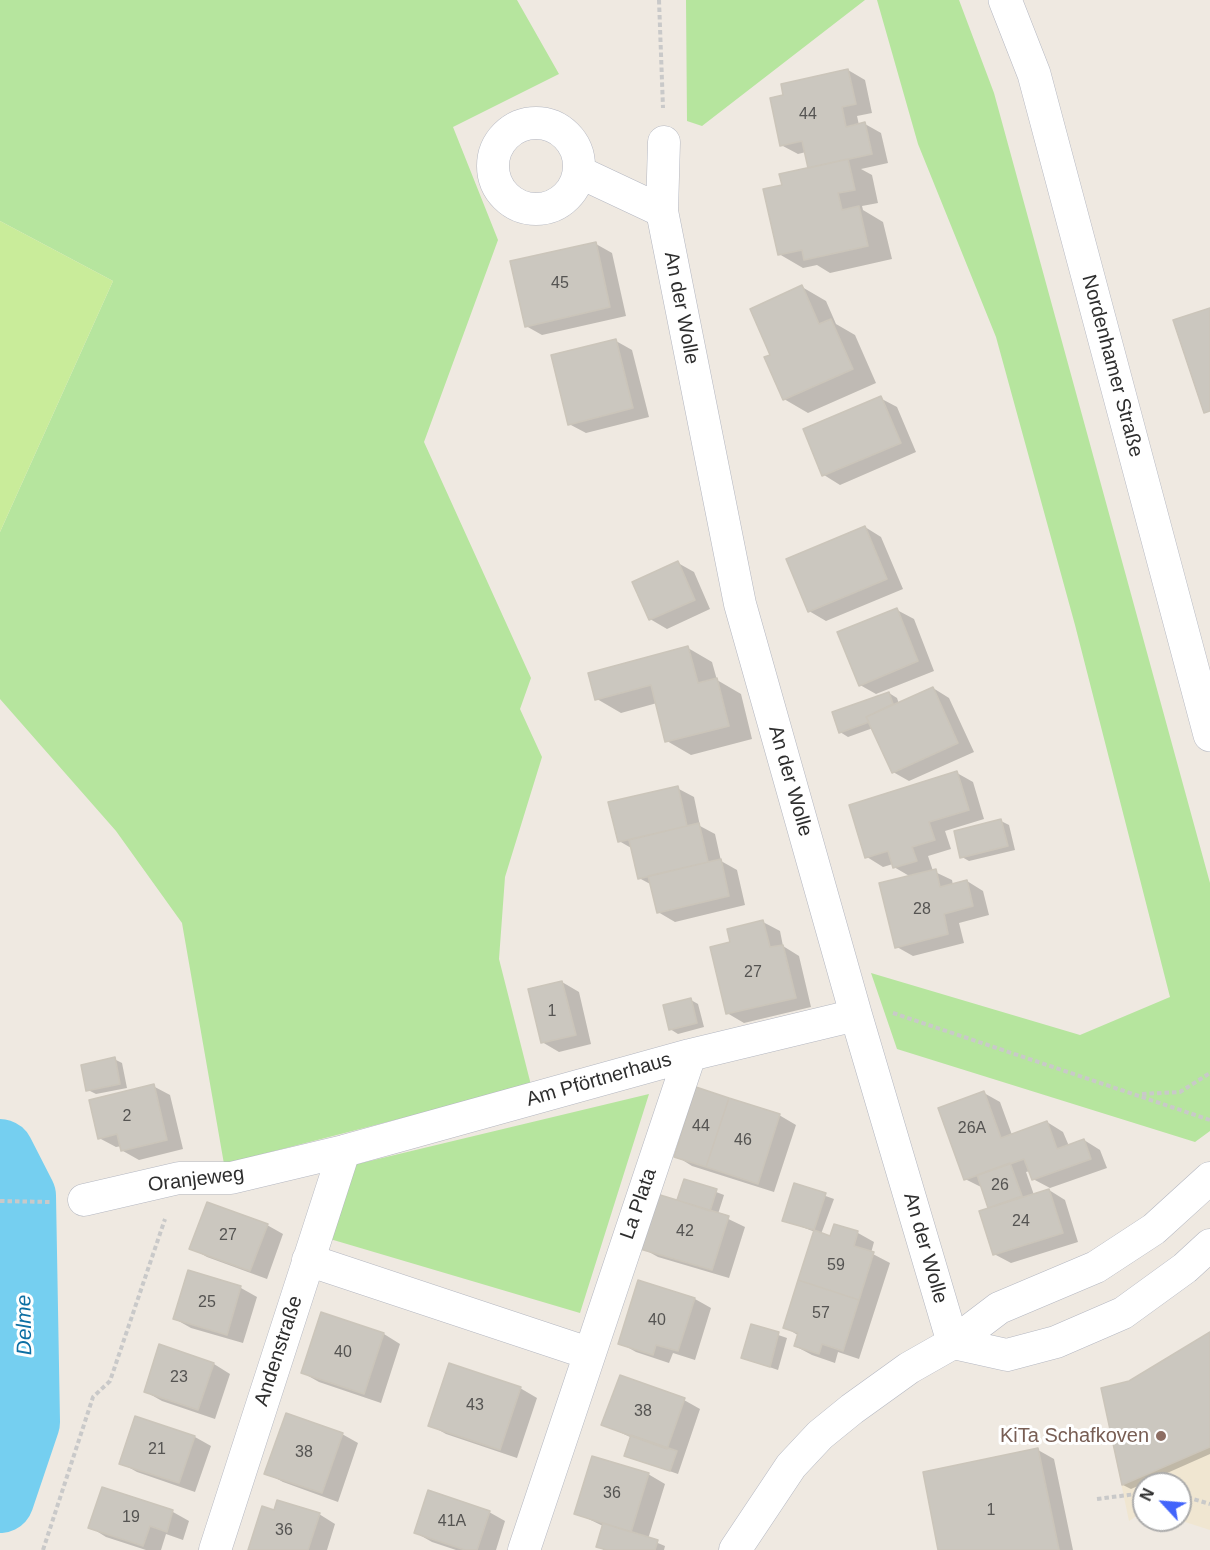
<!DOCTYPE html>
<html>
<head>
<meta charset="utf-8">
<style>
	body { margin:0 }
	#map { position:relative; width:1210px; height:1550px; overflow:hidden; background:#efe9e1; font-family:Helvetica,sans-serif }
	canvas { display:block }
	.north { position:absolute; left:1132px; top:1472px; width:60px; height:60px; box-sizing:border-box; background:#fff; border:2px solid #ababab; border-radius:50%; rotate:296deg; font-size:16px; font-weight:700; line-height:24px; text-align:center; color:#2e2e2e }
	.north::after { content:''; display:block; margin:auto; width:21px; height:27px; background:#4264fb; clip-path:polygon(50% 0,100% 100%,50% 72%,0 100%) }
</style>
</head>
<body>
<div id="map">
<canvas width="1210" height="1550"></canvas>
<div class="north">N</div>
</div>
<script>
const ctx = document.querySelector('canvas').getContext('2d');
ctx.lineJoin = 'round';
function paint(path, color) {
  ctx.fillStyle = color;
  ctx.fill(path, 'evenodd');
}
function toPath(rows) {
  const path = new Path2D();
  for (const r of rows) {
    if (r.length === 3) {
      path.moveTo(r[0] + r[2], r[1]);
      path.arc(r[0], r[1], r[2], 0, 2 * Math.PI);
      continue;
    }
    path.moveTo(r[0], r[1]);
    for (let i = 2; i < r.length; i += 2) path.lineTo(r[i], r[i + 1]);
  }
  return path;
}
function strokePath(path, color, width, dash) {
  ctx.strokeStyle = color;
  ctx.lineWidth = width;
  ctx.lineCap = dash ? 'butt' : 'round';
  ctx.setLineDash(dash || []);
  ctx.stroke(path);
}
function write(font, color, halo, rows, align = 'center') {
  ctx.font = font + ' Helvetica,sans-serif';
  ctx.lineWidth = 6;
  ctx.setLineDash([]);
  ctx.textBaseline = 'middle';
  ctx.strokeStyle = halo;
  ctx.fillStyle = color;
  for (const [text, x, y, turn = 0] of rows) {
    ctx.save();
    ctx.translate(x, y);
    ctx.rotate((+turn || 0) * Math.PI / 180);
    ctx.textAlign = isNaN(turn) ? turn : align;
    if (halo) ctx.strokeText(text, 0, 0);
    ctx.fillText(text, 0, 0);
    ctx.restore();
  }
}
paint(toPath([
	[1210,1332,1210,1530,1179,1520,1180,1484,1144,1484,1144,1511,1129,1521,1101,1388,1129,1381]
]), '#f0e6d1');
paint(toPath([
	[0,0,517,0,559,74,453,127,498,240,424,442,531,678,520,709,542,757,505,877,499,959,531,1085,224,1164,182,923,116,831,0,699,0,532,113,281,0,221],
	[686,0,865,0,702,126,687,121],
	[877,0,959,0,994,93,1210,883,1210,1131,1195,1142,897,1049,871,973,1080,1035,1170,997,1075,625,996,337,918,144],
	[649,1094,580,1313,330,1239,353,1165]
]), '#b6e59e');
paint(toPath([
	[0,221,113,281,0,532]
]), '#c9ec9a');
paint(toPath([
	[848,70,865,80,872,113,857,116,859,125,865,124,881,133,888,163,861,169,872,175,878,203,862,206,863,210,883,222,892,259,830,273,817,265,803,268,779,254,784,186,812,169,806,152,798,154,781,145],
	[596,244,612,253,626,316,542,335,526,326],
	[802,287,826,301,836,324,855,335,876,383,808,413,784,399,772,356],
	[616,341,632,350,649,417,586,433,569,424],
	[880,398,897,407,916,452,840,485,824,475,805,430],
	[865,527,881,537,903,589,826,621,809,611],
	[678,563,694,572,710,609,667,629,650,619],
	[897,610,914,619,934,671,876,694,860,685],
	[688,648,712,662,717,680,741,694,752,739,691,755,667,741,657,703,621,713,597,699],
	[933,688,949,698,974,752,909,781,893,772,873,728,848,737,840,732,889,693,897,698,899,704],
	[957,773,973,782,984,819,945,831,951,849,928,856,933,871,952,880,953,885,967,881,983,891,989,915,959,923,964,943,913,956,897,947,911,877,894,867,893,864,883,867,867,857],
	[677,788,694,797,700,826,715,834,721,861,737,870,745,905,675,922,658,912,652,885,639,878,633,849,619,841],
	[1001,821,1009,825,1015,850,969,861,962,857],
	[763,922,780,931,783,946,799,956,811,1007,744,1023,727,1013,732,944],
	[562,982,579,992,591,1044,559,1052,542,1042],
	[691,1000,698,1004,704,1027,678,1034,670,1029],
	[114,1059,122,1063,127,1088,96,1094,88,1090],
	[153,1086,170,1095,183,1149,139,1160,123,1151,122,1146,116,1147,99,1138],
	[984,1093,1000,1102,1012,1135,1047,1122,1063,1132,1069,1146,1084,1140,1100,1150,1107,1168,1050,1188,1033,1179,1030,1171,1026,1172,1034,1195,1049,1190,1065,1200,1078,1242,1011,1263,994,1254,990,1209,983,1188,965,1179],
	[779,1115,796,1125,774,1192,692,1166,676,1156],
	[685,1180,724,1195,718,1214,745,1227,729,1278,658,1257,642,1248,685,1204],
	[795,1185,834,1199,821,1234,831,1237,835,1226,858,1233,874,1242,871,1253,890,1263,859,1359,838,1352,835,1363,812,1355,795,1346,799,1336,785,1327,815,1232,784,1220],
	[267,1225,283,1234,267,1279,207,1257,191,1248],
	[189,1272,241,1288,257,1297,243,1343,191,1328,175,1319],
	[695,1299,711,1308,695,1360,673,1353,669,1363,636,1352,620,1343],
	[322,1314,384,1334,400,1344,381,1403,319,1382,303,1373],
	[752,1326,787,1338,778,1370,743,1358],
	[1210,1334,1210,1454,1131,1489,1123,1485,1103,1389,1130,1383],
	[160,1346,214,1364,230,1374,215,1419,162,1401,146,1392],
	[520,1388,537,1398,517,1458,446,1434,430,1425],
	[684,1400,700,1409,678,1474,626,1456,632,1438,603,1424],
	[342,1434,358,1443,338,1502,283,1482,266,1473],
	[195,1437,211,1446,195,1492,137,1472,121,1463],
	[1038,1450,1054,1459,1073,1550,940,1550],
	[648,1474,665,1484,648,1539,665,1546,664,1550,604,1550,597,1546,603,1526,576,1513],
	[103,1489,173,1512,189,1521,183,1540,166,1534,161,1550,146,1550,106,1537,90,1527],
	[275,1512,319,1514,335,1524,327,1550,250,1550],
	[489,1512,505,1521,496,1550,456,1550,432,1542,416,1533]
]), '#0003');
strokePath(toPath([
	[0,1153,22,1196,26,1422,0,1499]
]), '#75cff0', 68);
const building = toPath([
	[848,69,856,104,842,107,846,127,865,122,872,154,808,168,802,141,780,146,770,98,783,95,781,84,848,69],
	[848,159,855,190,838,193,842,210,859,206,868,246,804,260,802,250,778,255,763,189,782,185,779,174,848,159],
	[596,242,610,307,525,327,510,261,596,242],
	[802,285,819,324,831,319,853,369,783,400,764,357,770,355,750,309,802,285],
	[1210,308,1210,411,1204,413,1173,320,1210,308],
	[616,339,633,408,568,425,551,355,616,339],
	[881,396,901,443,822,476,803,429,881,396],
	[865,526,887,579,808,612,786,559,865,526],
	[678,561,695,600,649,620,632,582,678,561],
	[897,608,918,661,859,686,837,632,897,608],
	[688,646,698,683,717,678,729,726,665,742,651,685,595,700,588,673,688,646],
	[933,687,958,743,892,773,866,717,933,687],
	[889,692,893,704,866,717,869,722,839,733,832,712,889,692],
	[957,771,969,810,929,822,935,840,912,847,917,861,893,868,888,851,865,858,849,805,957,771],
	[678,786,687,826,618,842,608,802,678,786],
	[1001,819,1008,846,960,858,954,831,1001,819],
	[699,823,708,862,638,879,629,840,699,823],
	[721,859,729,896,657,913,648,876,721,859],
	[936,869,940,887,967,880,973,906,944,914,948,934,895,948,879,883,936,869],
	[763,920,770,947,783,945,796,998,726,1014,710,947,730,942,727,929,763,920],
	[562,981,576,1035,541,1043,528,989,562,981],
	[691,998,697,1023,669,1030,663,1005,691,998],
	[115,1057,120,1084,86,1091,81,1065,115,1057],
	[154,1084,167,1140,121,1151,117,1134,98,1139,89,1100,154,1084],
	[696,1087,729,1098,706,1167,674,1157,696,1087],
	[984,1091,1001,1138,1047,1121,1057,1149,1084,1139,1091,1159,1032,1180,1024,1159,964,1180,938,1108,984,1091],
	[729,1098,780,1114,758,1184,706,1167,729,1098],
	[1010,1163,1022,1196,988,1208,977,1175,1010,1163],
	[684,1179,717,1189,710,1211,677,1200,684,1179],
	[794,1183,826,1193,814,1230,782,1221,794,1183],
	[1049,1189,1063,1233,993,1255,979,1211,1049,1189],
	[657,1194,729,1216,712,1270,640,1249,657,1194],
	[207,1202,268,1224,250,1271,189,1249,207,1202],
	[834,1224,858,1231,854,1246,874,1252,859,1300,798,1280,814,1230,830,1236,834,1224],
	[188,1270,241,1286,227,1335,173,1319,188,1270],
	[638,1280,695,1298,678,1351,656,1345,653,1355,618,1344,638,1280],
	[798,1280,859,1300,843,1351,822,1344,819,1354,794,1346,798,1333,783,1328,798,1280],
	[321,1312,384,1333,364,1394,301,1373,321,1312],
	[751,1324,779,1332,770,1367,741,1358,751,1324],
	[1210,1332,1210,1447,1122,1485,1101,1388,1129,1381,1210,1332],
	[159,1344,214,1363,198,1410,144,1392,159,1344],
	[449,1363,521,1387,500,1450,428,1426,449,1363],
	[620,1375,685,1398,667,1449,601,1425,620,1375],
	[286,1413,343,1433,322,1493,264,1474,286,1413],
	[135,1416,195,1436,179,1483,119,1464,135,1416],
	[631,1435,677,1451,670,1471,624,1456,631,1435],
	[1038,1448,1059,1550,938,1550,923,1472,1038,1448],
	[592,1456,649,1473,631,1532,574,1514,592,1456],
	[102,1487,173,1510,167,1532,150,1526,143,1546,88,1528,102,1487],
	[428,1490,490,1511,477,1550,465,1550,414,1533,428,1490],
	[277,1500,320,1513,308,1550,248,1550,262,1506,274,1510,277,1500],
	[603,1523,658,1540,655,1550,607,1550,596,1547,603,1523]
]);
paint(building, '#cbc7bf');
strokePath(building, '#cbc5ba', 1.5);
const street = toPath([
	[536,166,43],
	[664,142,662,211,740,604,856,1015,953,1343],
	[579,172,662,211],
	[84,1200,179,1178,231,1178,344,1151,690,1055,856,1015],
	[308,1260,588,1353],
	[953,1343,1007,1355,1056,1342,1123,1313,1185,1268,1210,1245],
	[215,1550,344,1151],
	[524,1550,690,1055],
	[735,1550,791,1466,820,1435,852,1409,909,1368,953,1343,999,1308,1096,1267,1154,1229,1210,1178]
]);
const secondary = toPath([
	[1005,0,1034,74,1210,735]
]);
strokePath(street, '#b4b7c1', 33);
strokePath(secondary, '#b4b7c1', 34);
strokePath(toPath([
	[659,0,663,108],
	[893,1013,1210,1120],
	[1142,1094,1180,1092,1210,1073],
	[0,1201,50,1202],
	[1180,1495,1210,1504],
	[1097,1499,1144,1493],
	[43,1550,93,1397,110,1381,165,1219]
]), '#c9c9c9', 4, [4.5, 3]);
strokePath(street, '#fff', 32);
strokePath(secondary, '#fff', 33);
for (const [x, y, r, color] of [
	[1161,1436,6,"#8d6e63"]
]) {
  const dot = new Path2D();
  dot.arc(x, y, r, 0, 2 * Math.PI);
  ctx.fillStyle = color;
  ctx.fill(dot);
  strokePath(dot, '#fff', 2);
}
write('16px', '#555452', null, [
	["44",808,115],
	["45",560,284],
	["28",922,910],
	["27",753,973],
	["1",552,1012],
	["2",127,1117],
	["44",701,1127],
	["26A",972,1129],
	["46",743,1141],
	["26",1000,1186],
	["24",1021,1222],
	["42",685,1232],
	["27",228,1236],
	["59",836,1266],
	["25",207,1303],
	["57",821,1314],
	["40",657,1321],
	["40",343,1353],
	["23",179,1378],
	["43",475,1406],
	["38",643,1412],
	["21",157,1450],
	["38",304,1453],
	["36",612,1494],
	["1",991,1511],
	["19",131,1518],
	["41A",452,1522],
	["36",284,1531]
]);
write('20px', '#2e2e2e', '#fff', [
	["An der Wolle",681,308,79],
	["Nordenhamer Straße",1112,366,75],
	["An der Wolle",790,781,74],
	["Am Pförtnerhaus",599,1080,-16],
	["Oranjeweg",196,1180,-7],
	["La Plata",639,1204,-71],
	["An der Wolle",925,1248,74],
	["Andenstraße",279,1351,-72]
]);
write('20px', '#785e54', '#fff', [
	["KiTa Schafkoven",1149,1436]
], 'right');
write('italic 21px', '#0d6fa3', '#fff', [
	["Delme",25,1325,-91]
]);
</script>
</body>
</html>
